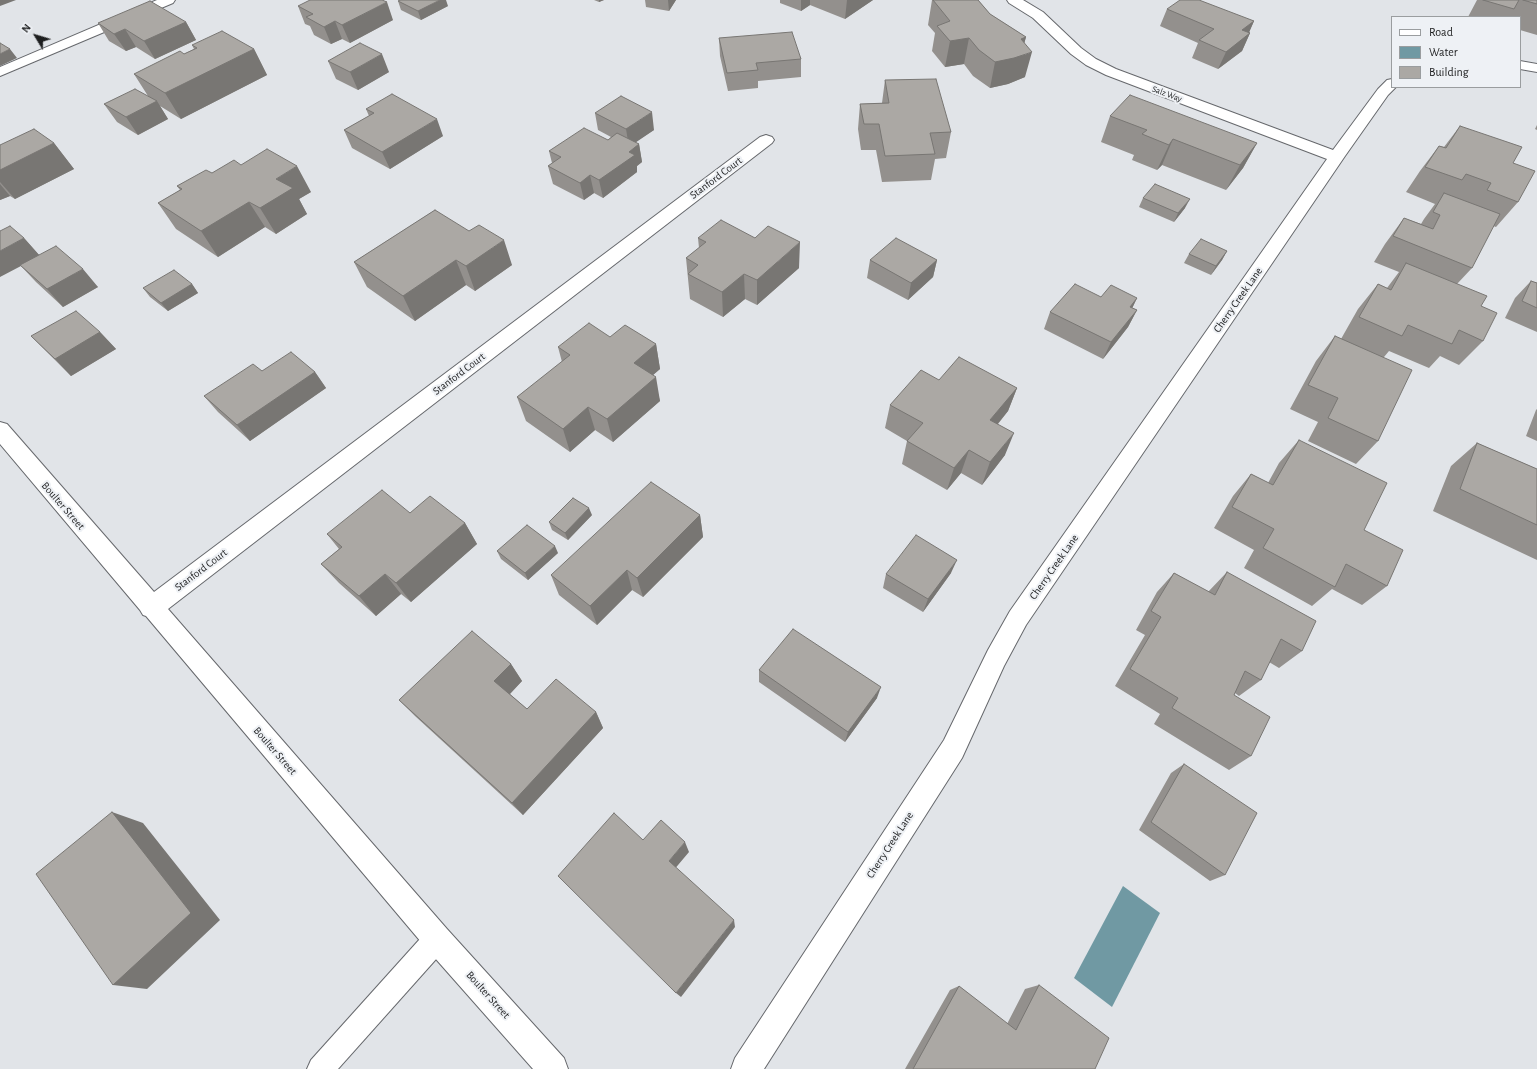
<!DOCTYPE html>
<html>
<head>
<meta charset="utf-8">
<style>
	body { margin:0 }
	#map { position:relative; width:1537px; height:1069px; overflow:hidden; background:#e1e4e8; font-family:"Alegreya Sans",sans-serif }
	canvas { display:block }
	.legend { position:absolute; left:1391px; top:16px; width:130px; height:72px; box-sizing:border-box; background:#eef1f5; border:1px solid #9a9d9f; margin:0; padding:5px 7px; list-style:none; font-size:12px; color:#1d1e1f }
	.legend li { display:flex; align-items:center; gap:8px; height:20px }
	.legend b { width:20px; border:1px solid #9a9d9f }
	.north { position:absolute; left:16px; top:16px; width:40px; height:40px; -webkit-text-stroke:3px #eef1f5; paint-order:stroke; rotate:308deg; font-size:11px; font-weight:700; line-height:16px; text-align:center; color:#1d1e1f }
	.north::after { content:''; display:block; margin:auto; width:14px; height:18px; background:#1d1e1f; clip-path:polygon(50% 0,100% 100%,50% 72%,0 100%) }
</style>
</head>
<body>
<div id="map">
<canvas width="1537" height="1069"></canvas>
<ul class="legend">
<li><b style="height:5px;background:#fff"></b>Road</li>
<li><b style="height:11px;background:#7099a3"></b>Water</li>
<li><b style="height:11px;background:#aba8a4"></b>Building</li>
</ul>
<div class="north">N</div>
</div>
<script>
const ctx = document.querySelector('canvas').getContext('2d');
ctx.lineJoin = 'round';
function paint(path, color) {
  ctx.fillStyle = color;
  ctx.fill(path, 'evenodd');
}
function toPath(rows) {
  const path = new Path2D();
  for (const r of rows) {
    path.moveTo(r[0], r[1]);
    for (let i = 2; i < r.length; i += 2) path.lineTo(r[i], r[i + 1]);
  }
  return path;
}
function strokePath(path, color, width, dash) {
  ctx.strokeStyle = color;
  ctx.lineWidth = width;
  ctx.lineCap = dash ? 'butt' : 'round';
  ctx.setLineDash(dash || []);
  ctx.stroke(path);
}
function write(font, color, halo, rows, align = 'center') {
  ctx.font = font + ' "Alegreya Sans",sans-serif';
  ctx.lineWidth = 4;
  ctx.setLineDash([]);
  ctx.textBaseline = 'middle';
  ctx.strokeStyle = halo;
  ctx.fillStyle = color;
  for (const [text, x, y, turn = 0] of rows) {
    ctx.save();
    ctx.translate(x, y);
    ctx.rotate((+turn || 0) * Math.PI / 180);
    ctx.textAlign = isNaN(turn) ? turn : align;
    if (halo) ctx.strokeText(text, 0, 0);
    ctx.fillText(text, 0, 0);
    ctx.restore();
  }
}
paint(toPath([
	[1123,886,1160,913,1112,1007,1074,978]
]), '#7099a3');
const service = toPath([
	[437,927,446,930,449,939,446,948,338,1069,307,1069,311,1060,428,930,437,927]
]);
const minor = toPath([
	[157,0,175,0,173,3,0,76,0,67,157,0],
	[1007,0,1023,0,1043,12,1081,48,1096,59,1116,69,1333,150,1378,89,1387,80,1392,79,1392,87,1396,87,1388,95,1345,156,1026,625,1004,666,962,758,764,1069,731,1069,735,1058,944,740,988,650,1010,611,1327,159,1106,75,1086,65,1071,54,1033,18,1009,3,1007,0],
	[1520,61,1537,64,1537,72,1520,69,1520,61],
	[766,135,772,137,774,140,772,143,168,609,447,929,564,1058,568,1069,533,1069,427,949,146,616,143,615,140,610,0,444,0,422,7,424,154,592,760,137,766,135]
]);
strokePath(service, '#66686c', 2);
strokePath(minor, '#66686c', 2);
paint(service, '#fff');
paint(minor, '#fff');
paint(toPath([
	[594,0,604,0,599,2],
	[645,0,676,0,669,11,646,7],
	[780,0,873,0,845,19,810,5,801,11,780,3],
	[932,0,978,0,990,14,1026,37,1024,43,1025,77,1008,84,990,88,973,76,964,64,945,67,932,51,935,33,928,25],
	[1477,0,1537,0,1537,35,1520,30,1520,17,1468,17],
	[398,1,448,6,421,20,401,10],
	[298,6,393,20,350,43,342,39,331,44,314,35,310,26,305,24],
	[1167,9,1254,21,1249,32,1250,33,1242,51,1218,69,1192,58,1198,43,1160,26],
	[186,22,196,40,155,59,136,47,126,51,109,41,98,23],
	[719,38,801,59,801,77,758,81,758,88,728,91,720,56],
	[192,45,254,49,267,75,181,119,160,106,168,119,138,135,117,122,104,104,148,96,134,74,184,54,194,49],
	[328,61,389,72,358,90,336,79],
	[885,80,951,132,946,158,935,159,931,180,882,182,876,150,861,150,858,129,860,104,882,103],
	[366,109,443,136,390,169,352,148,344,130,369,116],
	[595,113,654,130,635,142,639,144,642,162,637,166,637,172,603,198,594,193,584,200,553,184,548,166,552,163,549,151,608,140,611,137,598,130],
	[1110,116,1257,143,1243,168,1226,190,1162,165,1157,170,1132,160,1134,155,1101,142],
	[1537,125,1537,130,1535,129],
	[1460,126,1513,163,1518,202,1496,227,1493,226,1472,268,1457,284,1481,306,1483,341,1459,365,1440,356,1429,368,1389,351,1384,357,1378,441,1356,464,1308,441,1318,422,1290,409,1316,361,1335,336,1341,339,1358,309,1378,284,1387,288,1399,272,1374,262,1385,244,1404,218,1421,224,1424,219,1435,204,1406,192,1420,171,1439,146,1444,147],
	[54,143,74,169,15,199,10,196,0,200,0,145],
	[241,165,311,192,299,199,307,214,276,234,265,227,218,257,176,229,158,203,180,190,177,186,212,173],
	[1143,198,1185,208,1174,222,1139,207],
	[435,210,512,265,475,291,466,285,415,321,367,287,354,262],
	[24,238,39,255,98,287,63,307,36,282,21,266],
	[698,238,799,268,757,305,745,299,723,317,690,299,686,258,699,248],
	[1227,251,1222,260,1211,275,1184,263,1189,254],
	[870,260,937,260,933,277,908,300,867,278],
	[1531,281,1537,283,1537,332,1505,318,1515,298],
	[192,284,198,293,168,311,150,297,143,288],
	[1101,297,1137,298,1132,308,1137,310,1128,327,1103,359,1044,329,1050,312],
	[100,332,116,349,71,376,31,336],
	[610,337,656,344,660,369,653,375,660,401,613,442,595,430,570,452,526,421,517,397,562,362,558,347],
	[262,371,315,372,326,388,250,441,218,412,204,396],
	[1017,388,1008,411,998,424,1005,455,982,485,961,473,947,490,902,464,907,441,885,428,890,405],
	[1537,409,1537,441,1526,436,1536,410],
	[1299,440,1364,530,1387,586,1362,605,1332,589,1312,606,1244,568,1254,550,1214,528,1233,496,1251,474,1268,483,1279,463],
	[1477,443,1537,469,1537,560,1433,511,1451,466],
	[410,513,465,523,477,544,411,602,401,594,376,616,339,583,321,564,339,549,327,534],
	[592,515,568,540,552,530,549,522],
	[700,515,703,537,643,597,632,590,597,625,559,595,551,575],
	[497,551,558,553,528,580,501,559],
	[1227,572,1302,651,1279,668,1269,662,1261,680,1239,696,1235,693,1234,695,1251,756,1229,770,1154,724,1160,714,1115,686,1145,635,1136,630,1157,592,1174,573,1208,592],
	[951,573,923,612,883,588,886,574],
	[511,664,522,681,510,694,527,709,596,712,603,728,523,815,415,716,399,700],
	[759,670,877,698,845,742,759,682],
	[1184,764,1225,875,1210,881,1139,830,1171,773],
	[1039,985,1095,1069,905,1069,950,990,959,986,1007,1024,1025,989]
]), '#93908d');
paint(toPath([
	[0,0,16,0,0,6],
	[440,0,446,0,448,6,421,20,418,11],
	[599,0,604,0,599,2],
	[668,0,676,0,669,11],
	[801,0,810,0,810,5,801,11],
	[847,0,873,0,845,19],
	[387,2,393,20,350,43,342,25],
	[335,21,342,39,331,44,324,27],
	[1254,21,1248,35,1250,33,1242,51,1218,69,1226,52,1242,30],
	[186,22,196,40,155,59,144,41],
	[125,29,136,47,126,51,114,34],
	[1026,37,1021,56,1032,52,1025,77,1008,84,990,88,995,62,1021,39],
	[969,38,964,64,945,67,950,41],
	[10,49,17,58,0,66,0,54],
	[254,49,267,75,181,119,165,93],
	[382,54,389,72,358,90,350,72],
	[157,101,168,119,138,135,126,117],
	[652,112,654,130,629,147,626,129],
	[437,119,443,136,390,169,382,152],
	[1173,139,1162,165,1157,170,1169,145],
	[54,143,74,169,15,199,0,182,0,170],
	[1257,143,1243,168,1226,190,1240,165],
	[639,144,642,162,637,166,637,172,603,198,599,180,629,152],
	[297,166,311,192,299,199,307,214,276,234,260,208,276,179],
	[590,175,594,193,584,200,580,183],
	[0,184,10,196,0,200],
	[1190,199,1185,208,1174,222,1178,213],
	[249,202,265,227,218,257,201,231],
	[24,238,40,256,0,277,0,251],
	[504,240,512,265,475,291,466,266],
	[800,242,799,268,757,305,757,280],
	[1227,251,1222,260,1211,275,1216,266],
	[456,260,466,285,415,321,403,296],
	[937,260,933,277,908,300,911,283],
	[83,269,98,287,63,307,47,289],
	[744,274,745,299,723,317,722,292],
	[192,284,198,293,168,311,161,303],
	[1137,298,1129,315,1130,307],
	[1137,310,1128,327,1103,359,1111,342],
	[100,332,116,349,71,376,55,359],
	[656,344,660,369,639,387,634,363],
	[315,372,326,388,250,441,237,425],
	[656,377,660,401,613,442,607,419],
	[1017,388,1008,411,982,443,990,420],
	[588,407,595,430,570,452,563,429],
	[1014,433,1005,455,982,485,990,462],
	[969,450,961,473,947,490,954,468],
	[589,508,592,515,568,540,565,533],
	[700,515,703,537,643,597,637,578],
	[465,523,477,544,411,602,396,583],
	[555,546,558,553,528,580,525,573],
	[957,560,951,573,923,612,928,599],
	[627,570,632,590,597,625,590,606],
	[385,574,401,594,376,616,359,596],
	[511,664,522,681,506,698,494,681],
	[881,687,877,698,845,742,848,732],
	[596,712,603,728,523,815,512,803],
	[112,812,143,823,220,920,147,989,113,985],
	[685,842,689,852,673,871,669,861],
	[734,920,735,927,681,997,676,993]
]), '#787673');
const building = toPath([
	[310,0,382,0,387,2,342,25,335,21,324,27,306,17,313,14,298,6,310,0],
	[400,0,440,0,418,11,398,1,400,0],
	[933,0,978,0,990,14,1026,37,1021,39,1032,52,1014,58,995,62,979,50,969,38,950,41,937,26,950,21,933,0],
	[1180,0,1199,0,1254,21,1242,30,1250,33,1226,52,1199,40,1214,29,1167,9,1180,0],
	[1483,0,1519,0,1514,9,1483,0],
	[1523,0,1537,0,1537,4,1523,0],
	[150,1,186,22,144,41,125,29,114,34,98,23,150,1],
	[222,31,254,49,165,93,134,74,180,51,184,54,197,48,192,45,222,31],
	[792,32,801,59,756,63,758,70,727,73,719,38,792,32],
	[0,43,10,49,0,54,0,43],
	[360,43,382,54,350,72,328,61,360,43],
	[936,79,951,132,930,133,935,154,885,156,879,124,864,124,860,104,889,103,885,80,936,79],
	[135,89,157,101,126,117,104,104,135,89],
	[392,94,437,119,382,152,344,130,374,113,366,109,392,94],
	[1130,95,1257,143,1240,165,1173,139,1169,145,1142,134,1147,130,1110,116,1130,95],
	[621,96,652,112,626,129,595,113,621,96],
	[1460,126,1522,147,1513,163,1535,171,1518,202,1487,190,1491,183,1466,174,1462,180,1425,167,1439,146,1446,148,1460,126],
	[584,128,608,140,617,133,639,144,629,152,635,155,599,180,590,175,580,183,548,166,561,157,549,151,584,128],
	[34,129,54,143,0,170,0,145,34,129],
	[267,149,297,166,276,179,293,188,260,208,249,202,201,231,158,203,182,189,177,186,206,170,212,173,234,160,241,165,267,149],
	[1155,184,1190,199,1178,213,1143,198,1155,184],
	[1444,193,1500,214,1472,268,1393,236,1404,218,1433,229,1440,215,1433,212,1444,193],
	[435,210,469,231,479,225,504,240,466,266,456,260,403,296,354,262,435,210],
	[721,220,755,238,768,226,800,242,757,280,744,274,722,292,688,274,698,265,686,258,706,242,698,238,721,220],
	[10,226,24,238,0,251,0,231,10,226],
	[896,238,937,260,911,283,870,260,896,238],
	[1201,239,1227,251,1216,266,1189,254,1201,239],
	[56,246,83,269,47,289,20,265,56,246],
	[1406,263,1487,296,1481,306,1497,313,1483,341,1459,330,1452,344,1408,325,1402,336,1359,317,1378,284,1391,290,1406,263],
	[174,270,192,284,161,303,143,288,174,270],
	[1531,281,1537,283,1537,308,1522,301,1531,281],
	[1075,284,1101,297,1111,285,1137,298,1130,307,1137,310,1111,342,1050,312,1075,284],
	[76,311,100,332,55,359,31,336,76,311],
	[589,323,610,337,625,325,656,344,634,363,656,377,607,419,588,407,563,429,517,397,570,355,558,347,589,323],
	[1335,336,1412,370,1378,441,1328,418,1338,398,1308,385,1335,336],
	[291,352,315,372,237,425,204,396,253,364,262,371,291,352],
	[959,357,1017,388,990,420,1014,433,990,462,969,450,954,468,907,441,923,423,890,405,921,370,939,380,959,357],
	[1299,440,1387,483,1364,530,1403,550,1387,586,1346,564,1335,587,1263,548,1274,529,1232,507,1251,474,1273,485,1299,440],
	[1477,443,1537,469,1537,525,1460,489,1477,443],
	[651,482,700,515,637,578,627,570,590,606,551,575,651,482],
	[382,490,410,513,430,496,465,523,396,583,385,574,359,596,321,564,342,547,327,534,382,490],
	[573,498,589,508,565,533,549,522,573,498],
	[527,525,555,546,525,573,497,551,527,525],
	[916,535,957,560,928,599,886,574,916,535],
	[1227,572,1316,621,1302,651,1281,639,1261,680,1245,671,1234,695,1270,717,1251,756,1172,708,1178,698,1130,669,1161,617,1151,611,1174,573,1215,595,1227,572],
	[793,629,881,687,848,732,759,670,793,629],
	[472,631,511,664,494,681,527,709,556,679,596,712,512,803,399,700,472,631],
	[1184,764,1257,813,1225,875,1151,822,1184,764],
	[112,812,191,913,113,985,36,874,112,812],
	[614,813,643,840,661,820,685,842,669,861,734,920,676,993,558,876,614,813],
	[1039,985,1109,1038,1095,1069,913,1069,959,986,1016,1030,1039,985]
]);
paint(building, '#aba8a4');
strokePath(building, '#787673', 1);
write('9px', '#1d1e1f', '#eef1f5', [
	["Salz Way",1167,94,20]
]);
write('11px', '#1d1e1f', '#eef1f5', [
	["Stanford Court",716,178,-37],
	["Cherry Creek Lane",1238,300,-55],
	["Stanford Court",459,374,-37],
	["Boulter Street",63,506,49],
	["Cherry Creek Lane",1054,567,-55],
	["Stanford Court",201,570,-37],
	["Boulter Street",275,751,49],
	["Cherry Creek Lane",890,845,-57],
	["Boulter Street",488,995,48]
]);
</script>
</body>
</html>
